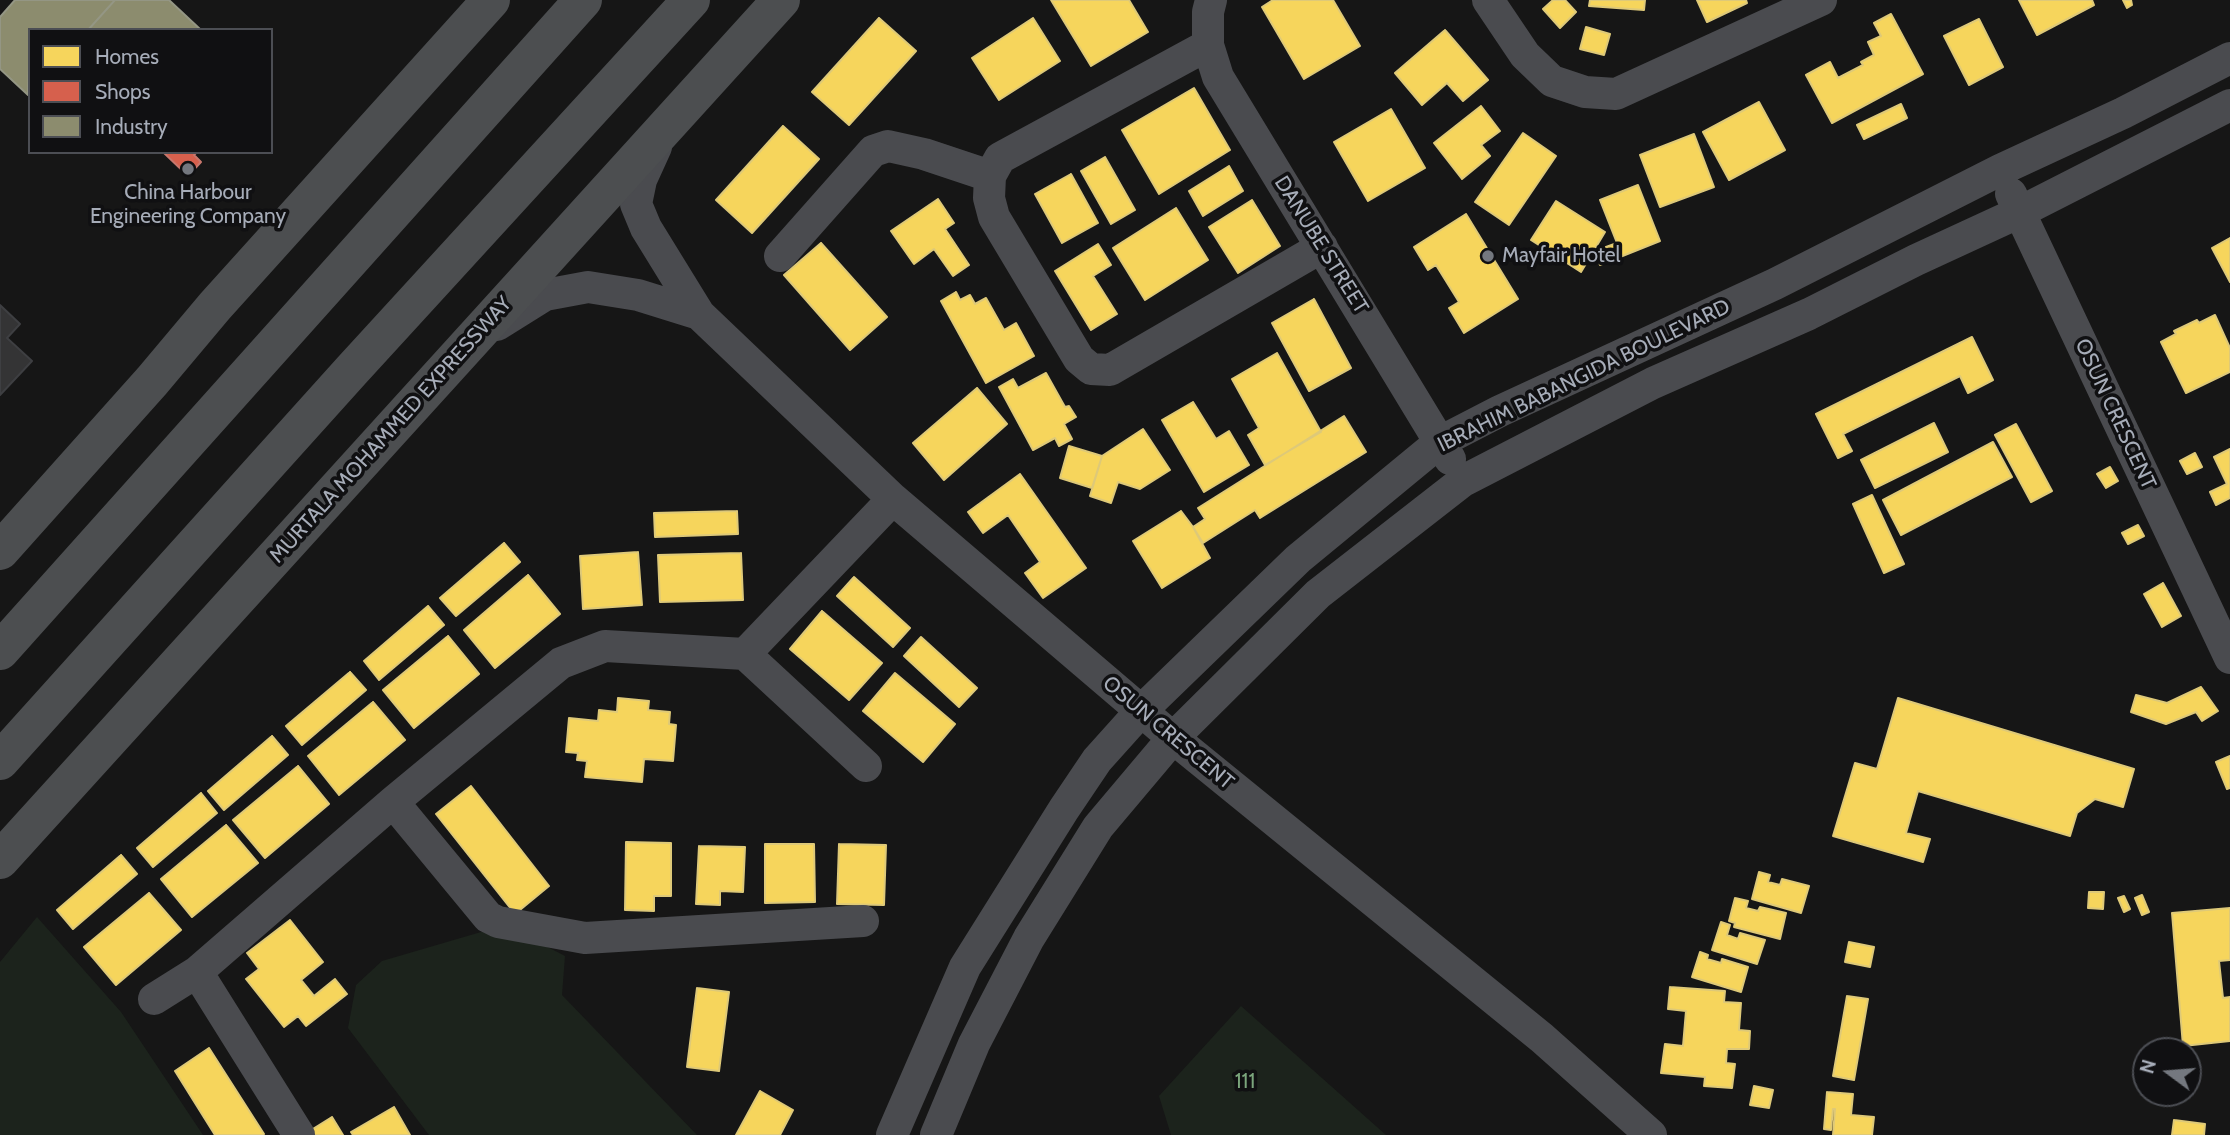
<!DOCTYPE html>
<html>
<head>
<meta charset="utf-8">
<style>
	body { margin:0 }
	#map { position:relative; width:2230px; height:1135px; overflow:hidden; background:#161616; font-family:Cabin,sans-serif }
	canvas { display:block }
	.legend { position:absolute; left:28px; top:28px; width:245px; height:126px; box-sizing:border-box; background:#101012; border:2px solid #4c4e54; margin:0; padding:9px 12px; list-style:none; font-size:21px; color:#a6acb8 }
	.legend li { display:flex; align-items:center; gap:14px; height:35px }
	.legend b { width:35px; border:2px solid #4c4e54 }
	.north { position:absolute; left:2132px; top:1037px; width:70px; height:70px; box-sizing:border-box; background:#101012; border:2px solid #4c4e54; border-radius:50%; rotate:286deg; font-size:19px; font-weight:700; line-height:28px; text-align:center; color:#a6acb8 }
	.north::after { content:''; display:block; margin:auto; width:24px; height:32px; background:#74787f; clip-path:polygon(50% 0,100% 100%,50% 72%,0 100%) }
</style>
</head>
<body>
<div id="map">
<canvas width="2230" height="1135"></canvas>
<ul class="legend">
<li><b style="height:19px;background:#f6d55c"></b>Homes</li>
<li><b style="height:19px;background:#d6604d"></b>Shops</li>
<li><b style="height:19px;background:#8c8c6e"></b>Industry</li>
</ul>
<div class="north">N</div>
</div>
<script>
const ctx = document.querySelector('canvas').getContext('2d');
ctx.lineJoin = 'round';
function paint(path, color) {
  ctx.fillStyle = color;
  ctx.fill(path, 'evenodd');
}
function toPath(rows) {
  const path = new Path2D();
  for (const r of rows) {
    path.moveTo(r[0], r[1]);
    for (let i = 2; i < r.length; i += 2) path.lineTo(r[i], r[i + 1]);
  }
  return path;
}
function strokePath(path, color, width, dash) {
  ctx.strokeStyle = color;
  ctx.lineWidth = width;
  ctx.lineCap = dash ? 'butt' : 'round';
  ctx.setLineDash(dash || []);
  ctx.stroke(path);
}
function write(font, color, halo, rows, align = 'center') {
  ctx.font = font + ' Cabin,sans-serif';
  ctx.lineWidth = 7;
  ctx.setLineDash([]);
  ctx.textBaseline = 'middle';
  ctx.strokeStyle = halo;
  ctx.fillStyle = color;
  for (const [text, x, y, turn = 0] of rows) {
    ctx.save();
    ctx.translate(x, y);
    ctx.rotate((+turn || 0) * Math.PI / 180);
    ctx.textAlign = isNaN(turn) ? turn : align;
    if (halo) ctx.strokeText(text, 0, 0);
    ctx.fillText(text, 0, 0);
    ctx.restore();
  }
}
paint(toPath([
	[37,917,121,1012,203,1135,0,1135,0,962],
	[505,925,565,956,562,995,697,1135,429,1135,348,1028,356,985,382,961],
	[1241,1006,1386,1135,1171,1135,1159,1096]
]), '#1c231c');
const homes = toPath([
	[1051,0,1129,0,1148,32,1091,66,1051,0],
	[1273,0,1333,0,1360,46,1304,79,1262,7,1273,0],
	[1553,0,1565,0,1576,12,1560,28,1543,9,1553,0],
	[1590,0,1645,0,1644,10,1589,6,1590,0],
	[1697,0,1746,0,1747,3,1707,22,1697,0],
	[2019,0,2092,0,2094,5,2037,35,2019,0],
	[2123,0,2131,0,2132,5,2127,8,2123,0],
	[1891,14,1923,74,1832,123,1806,75,1830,62,1838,78,1863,65,1861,62,1874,55,1868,42,1881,36,1874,23,1891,14],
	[879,18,916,51,849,125,812,92,879,18],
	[1033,18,1060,61,999,100,972,58,1033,18],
	[1979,19,2003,67,1969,85,1944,36,1979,19],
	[1586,27,1610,34,1604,55,1580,49,1586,27],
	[1445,30,1488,80,1463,101,1447,83,1422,105,1395,73,1445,30],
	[1194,88,1230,150,1159,194,1122,130,1194,88],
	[1759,102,1785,150,1729,180,1703,132,1759,102],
	[1901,104,1907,118,1864,139,1857,125,1901,104],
	[1481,106,1500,131,1481,145,1490,156,1462,179,1434,143,1481,106],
	[1391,109,1425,168,1368,201,1334,142,1391,109],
	[783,126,819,159,752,233,716,200,783,126],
	[1523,133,1556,156,1509,225,1475,202,1523,133],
	[1694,134,1714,187,1660,207,1640,155,1694,134],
	[1105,157,1135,210,1111,224,1081,171,1105,157],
	[1229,166,1243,191,1203,216,1189,191,1229,166],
	[1071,174,1098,223,1062,243,1035,194,1071,174],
	[1638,185,1660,241,1600,265,1595,251,1617,243,1600,200,1638,185],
	[938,199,954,223,945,229,969,265,953,276,934,249,914,264,891,231,938,199],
	[1252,200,1280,246,1238,273,1209,227,1252,200],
	[1556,201,1605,232,1581,272,1531,240,1556,201],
	[1176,208,1208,260,1145,300,1113,248,1176,208],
	[1466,214,1518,299,1464,333,1449,308,1459,302,1436,265,1428,270,1414,247,1466,214],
	[2230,238,2230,282,2212,248,2230,238],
	[821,243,887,317,850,350,784,275,821,243],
	[1098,244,1111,265,1093,276,1117,314,1091,330,1055,271,1098,244],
	[956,292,960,300,970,295,975,304,986,298,1004,330,1016,323,1034,356,986,383,941,301,956,292],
	[1314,299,1351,368,1309,391,1272,323,1314,299],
	[2215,315,2230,348,2230,372,2186,393,2161,342,2176,334,2174,331,2197,320,2199,323,2215,315],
	[1972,337,1993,380,1968,393,1960,376,1843,434,1852,451,1838,458,1816,414,1972,337],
	[1277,353,1321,432,1265,465,1248,435,1259,428,1232,379,1277,353],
	[1046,373,1065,407,1069,406,1076,417,1064,424,1072,439,1059,446,1055,438,1033,450,999,387,1013,379,1018,388,1046,373],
	[977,388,1007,424,944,480,913,443,977,388],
	[1193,402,1216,439,1229,431,1249,465,1204,492,1162,420,1193,402],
	[1344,416,1366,452,1260,518,1255,510,1203,543,1193,527,1205,519,1198,508,1344,416],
	[1934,423,1948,452,1875,488,1861,460,1934,423],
	[2016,424,2052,491,2031,502,1995,435,2016,424],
	[1143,429,1170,470,1140,489,1118,482,1111,503,1090,496,1102,456,1143,429],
	[1993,442,2012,477,1901,535,1883,500,1993,442],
	[1069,446,1102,456,1092,488,1060,478,1069,446],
	[2230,449,2230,498,2216,505,2210,492,2227,484,2214,457,2230,449],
	[2195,453,2202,467,2187,474,2180,461,2195,453],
	[2110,467,2118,481,2106,488,2097,474,2110,467],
	[1020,474,1086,568,1043,598,1025,573,1040,562,1008,515,983,533,968,512,1020,474],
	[1872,495,1904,564,1884,573,1853,504,1872,495],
	[737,511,738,534,655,537,654,513,737,511],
	[1181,511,1193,527,1210,558,1162,588,1133,541,1181,511],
	[2138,525,2144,536,2128,544,2122,533,2138,525],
	[504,543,520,562,456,616,440,598,504,543],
	[638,552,642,605,583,609,580,556,638,552],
	[741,553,743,600,660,602,658,555,741,553],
	[528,575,560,614,495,668,464,630,528,575],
	[854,577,910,628,893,647,837,596,854,577],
	[2163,583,2181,616,2162,627,2144,594,2163,583],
	[428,606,444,625,379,680,364,661,428,606],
	[822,611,882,663,849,700,790,649,822,611],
	[448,636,479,674,414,728,383,690,448,636],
	[921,637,977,688,959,707,904,656,921,637],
	[350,672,366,690,302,745,286,726,350,672],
	[895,673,955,724,923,762,863,711,895,673],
	[2201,687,2218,711,2202,721,2196,712,2166,724,2131,712,2136,695,2167,703,2201,687],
	[618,698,649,701,648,710,670,712,669,724,676,725,673,761,644,759,642,782,585,777,587,761,577,760,578,753,566,752,569,718,598,721,599,710,617,712,618,698],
	[1898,698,2134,769,2123,807,2095,799,2077,813,2070,836,1918,791,1906,833,1930,839,1923,862,1833,836,1855,763,1877,769,1898,698],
	[373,702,405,740,339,795,308,756,373,702],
	[272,736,288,755,224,810,208,791,272,736],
	[2230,756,2230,788,2227,789,2216,762,2230,756],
	[298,766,329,804,265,858,233,820,298,766],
	[471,786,549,886,515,914,436,814,471,786],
	[201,793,217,813,153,867,137,848,201,793],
	[226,825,258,863,192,917,161,879,226,825],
	[626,842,671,843,671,896,654,896,654,911,625,910,626,842],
	[765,844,814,844,815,902,765,903,765,844],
	[839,844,886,845,884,905,837,904,839,844],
	[699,846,745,847,743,892,720,891,720,905,696,904,699,846],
	[121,855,137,874,73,929,57,910,121,855],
	[1759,872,1770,875,1768,882,1780,885,1782,879,1809,886,1801,913,1752,899,1759,872],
	[2089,892,2104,892,2103,909,2088,908,2089,892],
	[149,893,181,930,116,985,84,947,149,893],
	[2142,895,2149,912,2142,915,2135,898,2142,895],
	[2124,896,2130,909,2124,912,2118,898,2124,896],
	[1735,898,1748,901,1746,908,1758,911,1760,907,1786,913,1780,939,1734,927,1735,923,1729,921,1735,898],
	[2230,908,2230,960,2219,961,2223,998,2230,997,2230,1041,2183,1046,2172,913,2230,908],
	[290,920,323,962,301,980,314,996,335,979,347,994,306,1026,298,1016,284,1027,246,979,259,969,247,953,290,920],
	[1721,922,1730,925,1727,935,1738,939,1740,933,1765,940,1757,964,1712,950,1721,922],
	[1849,942,1874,947,1870,967,1845,962,1849,942],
	[1700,952,1708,955,1707,959,1721,963,1722,959,1748,967,1741,992,1692,977,1700,952],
	[1670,987,1725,991,1724,1002,1741,1003,1739,1030,1750,1031,1749,1049,1727,1049,1726,1063,1735,1064,1732,1088,1704,1086,1705,1077,1661,1073,1665,1044,1683,1046,1686,1011,1668,1009,1670,987],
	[697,988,729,992,719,1071,687,1067,697,988],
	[1847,996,1868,999,1854,1080,1833,1076,1847,996],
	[209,1048,264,1134,263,1135,215,1135,175,1071,209,1048],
	[1754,1086,1773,1090,1769,1108,1750,1105,1754,1086],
	[760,1091,793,1110,780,1135,736,1135,760,1091],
	[1827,1092,1853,1094,1851,1115,1874,1117,1872,1135,1833,1135,1835,1109,1833,1109,1831,1130,1824,1129,1827,1092],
	[394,1107,410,1135,353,1135,351,1132,394,1107],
	[332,1117,343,1135,310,1135,308,1132,332,1117],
	[2174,1120,2205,1124,2204,1135,2172,1135,2174,1120]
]);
paint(homes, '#f6d55c');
strokePath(homes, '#dec978', 2);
const shops = toPath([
	[163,152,197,152,194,155,201,162,188,176,163,152]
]);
paint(shops, '#d6604d');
strokePath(shops, '#c8776d', 2);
const industry = toPath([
	[15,0,115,0,88,30,30,30,28,95,0,69,0,17,15,0],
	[115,0,169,0,201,30,88,30,115,0]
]);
paint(industry, '#8c8c6e');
strokePath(industry, '#949684', 2);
const building = toPath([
	[0,305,20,324,7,338,32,361,0,395,0,305]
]);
paint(building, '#343435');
strokePath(building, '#3e3f42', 2);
strokePath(toPath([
	[1211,0,1208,12,1208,45,1218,77,1450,459],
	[1488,0,1525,55,1552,81,1585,92,1616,94,1821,0],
	[1208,45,1000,158,990,176,989,198,994,217,1079,359,1091,369,1110,370,1322,247],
	[656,147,641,180,636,204,646,228,699,314,893,499,1173,738,1542,1038,1651,1135],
	[2011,194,2230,658],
	[780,256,873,151,888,146,924,154,990,176],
	[497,325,545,295,588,287,638,295,699,314],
	[745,654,866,766],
	[393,802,488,917,498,922,585,938,863,921],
	[197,972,299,1135],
	[154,999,197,972,393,802,561,663,605,646,745,654,893,499],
	[892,1135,965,967,1064,809,1097,760,1141,711,1298,559,1440,442,1500,411,1775,284,2000,170,2123,113,2230,58],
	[936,1135,974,1044,1029,938,1098,827,1173,738,1318,594,1463,481,1653,383,1809,314,1916,260,2020,212,2230,105]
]), '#4a4b4f', 32);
strokePath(toPath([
	[0,551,152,381,215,306,491,0],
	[0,651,583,0],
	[0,761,352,370,691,0],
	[0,860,781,0]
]), '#4c4e50', 38);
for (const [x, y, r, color] of [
	[188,169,7,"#74787f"],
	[1488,256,7,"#74787f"]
]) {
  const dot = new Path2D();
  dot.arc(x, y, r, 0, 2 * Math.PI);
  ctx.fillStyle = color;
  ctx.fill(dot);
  strokePath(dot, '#101012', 2.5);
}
write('21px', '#a6acb8', '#101012', [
	["China Harbour",188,193],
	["Engineering Company",188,217],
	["Mayfair Hotel",1502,256,"left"]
]);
write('21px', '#a6acb8', '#101012', [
	["DANUBE STREET",1321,245,58],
	["IBRAHIM BABANGIDA BOULEVARD",1584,376,-26],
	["OSUN CRESCENT",2115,414,65],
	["MURTALA MOHAMMED EXPRESSWAY",391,430,-48],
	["OSUN CRESCENT",1168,733,40]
]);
write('21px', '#7ba57c', '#101012', [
	["111",1245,1082]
]);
</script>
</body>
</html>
